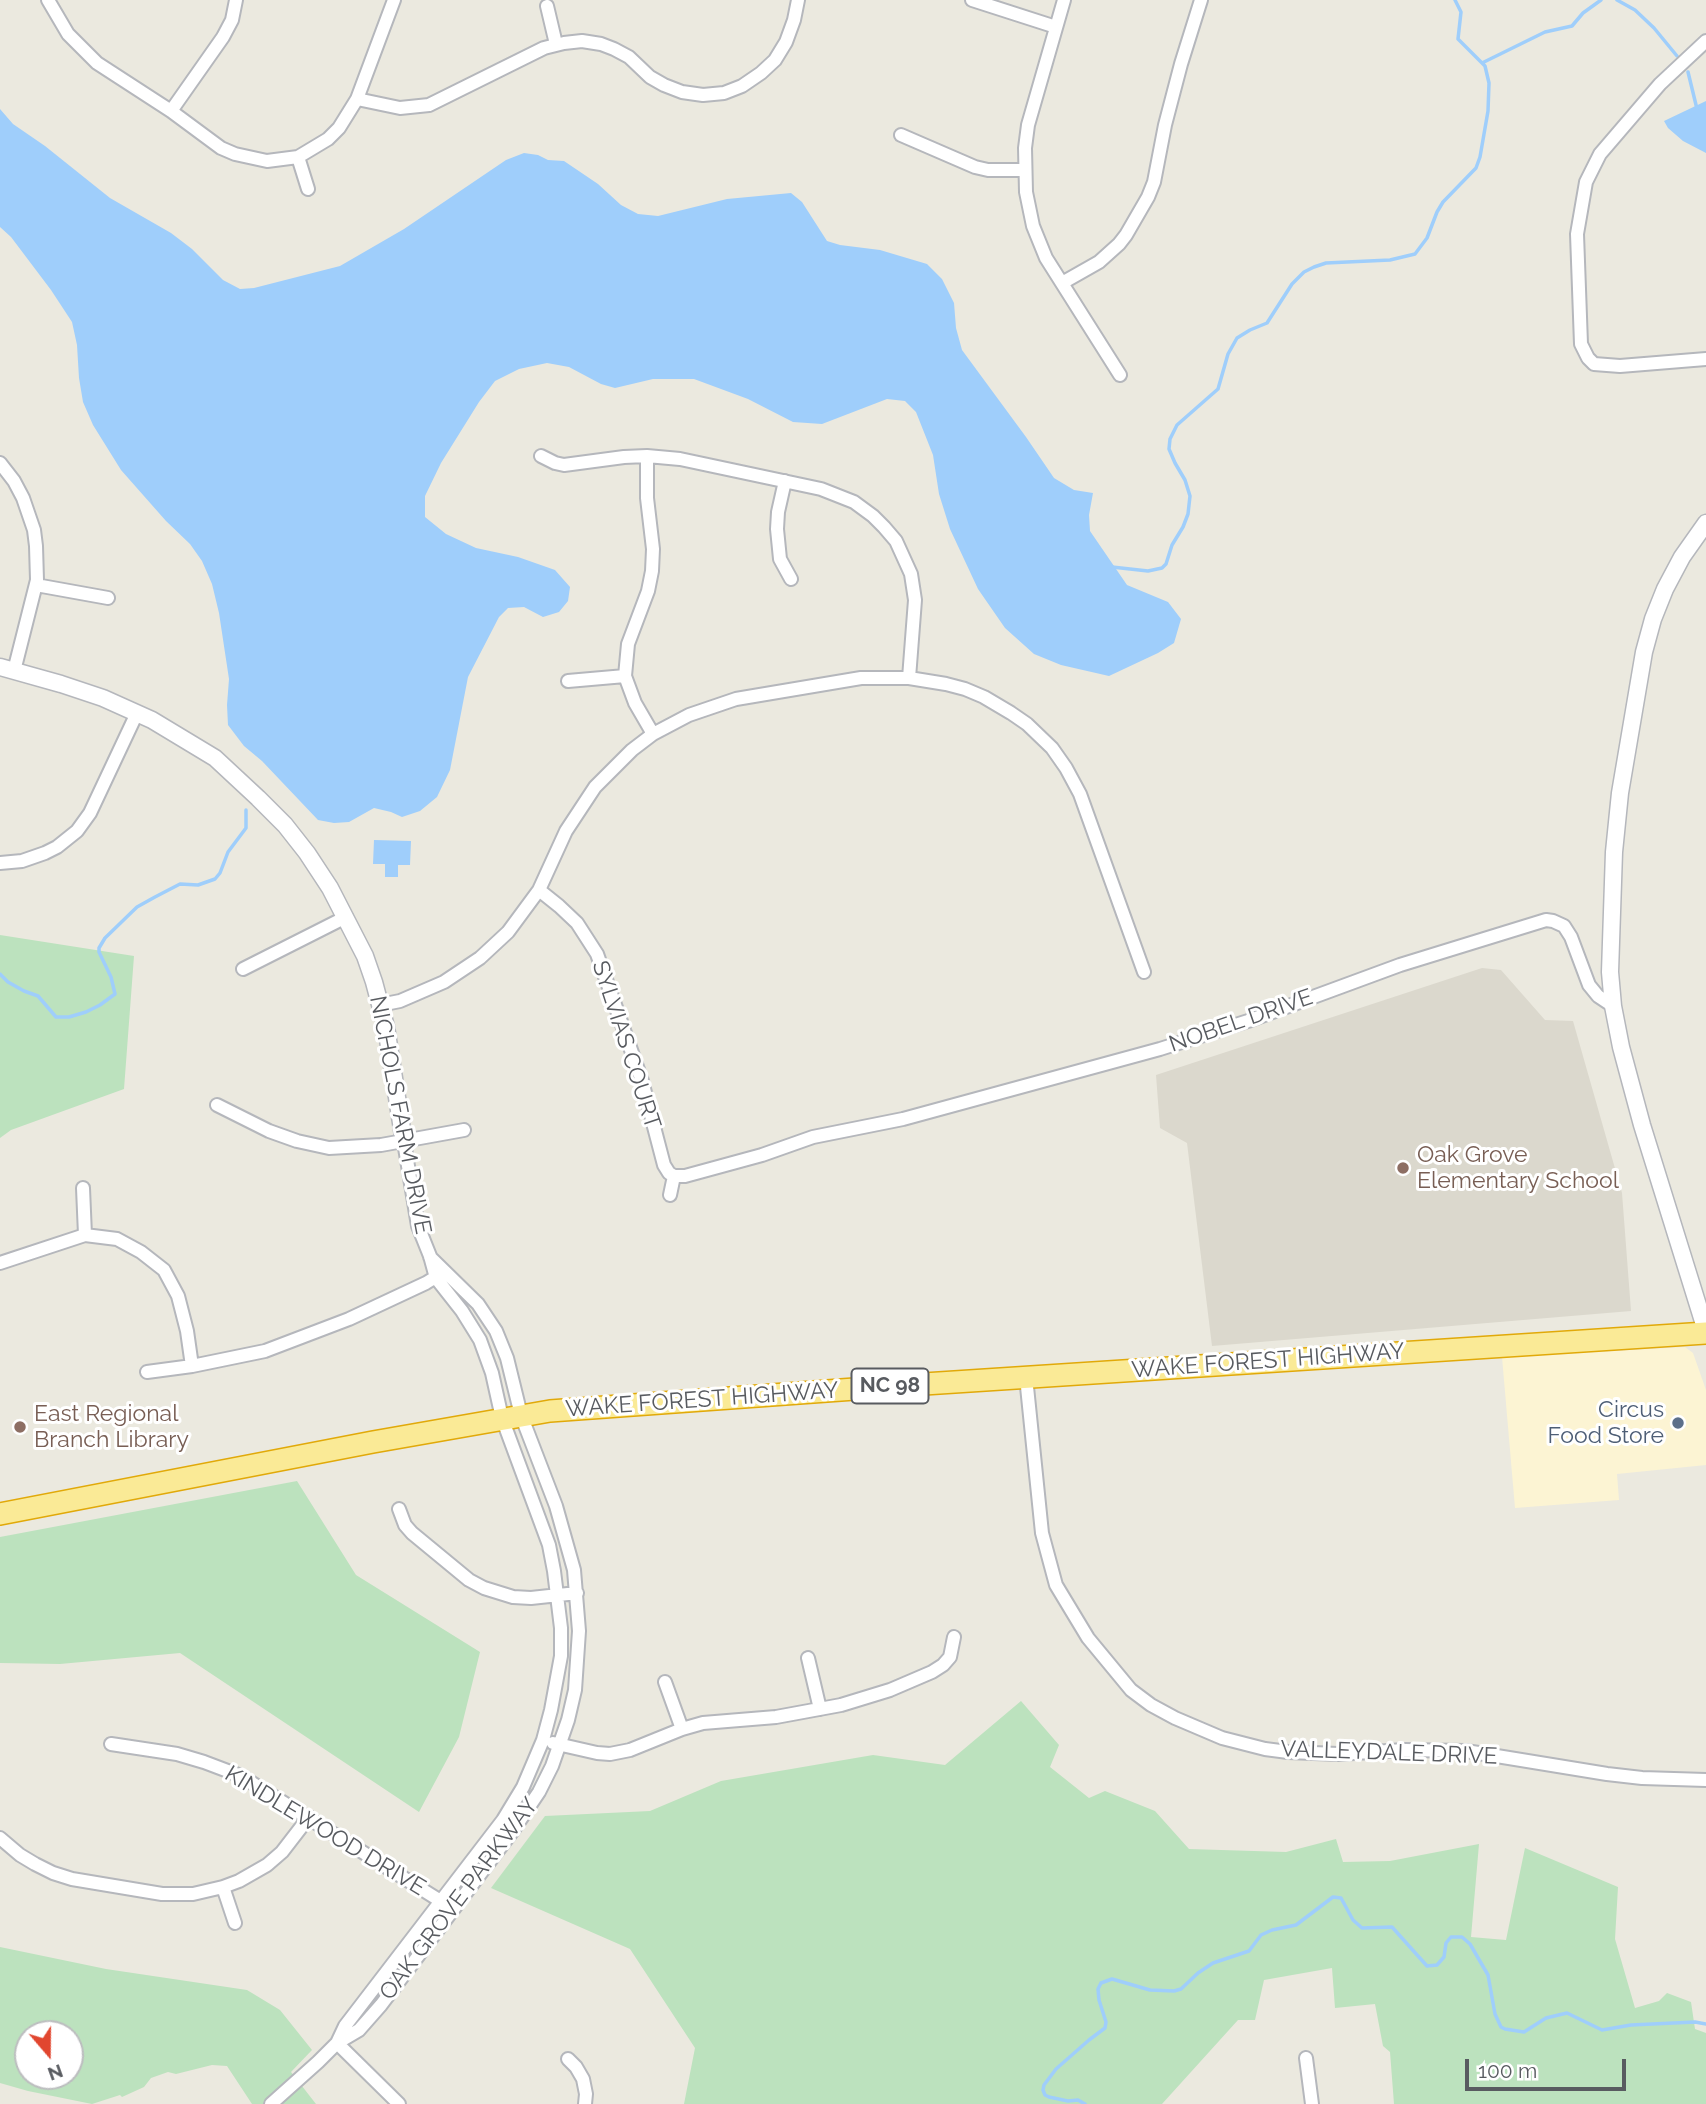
<!DOCTYPE html>
<html>
<head>
<meta charset="utf-8">
<style>
	body { margin:0 }
	#map { position:relative; width:1706px; height:2104px; overflow:hidden; background:#ebe9df; font-family:Raleway,sans-serif }
	canvas { display:block }
	.north { position:absolute; left:14px; top:2020px; width:70px; height:70px; box-sizing:border-box; background:#fff; border:2px solid #bcbdbf; border-radius:50%; rotate:160deg; font-size:19px; font-weight:700; line-height:28px; text-align:center; color:#585b60 }
	.north::after { content:''; display:block; margin:auto; width:24px; height:32px; background:#e1462f; clip-path:polygon(50% 0,100% 100%,50% 72%,0 100%) }
	.scale { position:absolute; left:1465px; top:2059px; width:161px; height:32px; box-sizing:border-box; border:4px solid #585b60; border-top:0; padding-left:9px; font-size:21px; line-height:24px; white-space:nowrap; color:#585b60; -webkit-text-stroke:5px #fff; paint-order:stroke }
</style>
</head>
<body>
<div id="map">
<canvas width="1706" height="2104"></canvas>
<div class="north">N</div>
<div class="scale">100 m</div>
</div>
<script>
const ctx = document.querySelector('canvas').getContext('2d');
ctx.lineJoin = 'round';
function paint(path, color) {
  ctx.fillStyle = color;
  ctx.fill(path, 'evenodd');
}
function toPath(rows) {
  const path = new Path2D();
  for (const r of rows) {
    path.moveTo(r[0], r[1]);
    for (let i = 2; i < r.length; i += 2) path.lineTo(r[i], r[i + 1]);
  }
  return path;
}
function strokePath(path, color, width, dash) {
  ctx.strokeStyle = color;
  ctx.lineWidth = width;
  ctx.lineCap = dash ? 'butt' : 'round';
  ctx.setLineDash(dash || []);
  ctx.stroke(path);
}
function write(font, color, halo, rows, align = 'center') {
  ctx.font = font + ' Raleway,sans-serif';
  ctx.lineWidth = 6;
  ctx.setLineDash([]);
  ctx.textBaseline = 'middle';
  ctx.strokeStyle = halo;
  ctx.fillStyle = color;
  for (const [text, x, y, turn = 0] of rows) {
    ctx.save();
    ctx.translate(x, y);
    ctx.rotate((+turn || 0) * Math.PI / 180);
    ctx.textAlign = isNaN(turn) ? turn : align;
    if (halo) ctx.strokeText(text, 0, 0);
    ctx.fillText(text, 0, 0);
    ctx.restore();
  }
}
paint(toPath([
	[1685,1347,1693,1353,1706,1390,1706,1465,1617,1474,1619,1500,1515,1508,1502,1357]
]), '#fcf4d3');
paint(toPath([
	[1482,968,1501,970,1545,1020,1573,1021,1622,1193,1631,1311,1212,1346,1187,1143,1160,1128,1156,1075]
]), '#dbd8cd');
paint(toPath([
	[0,935,134,956,124,1089,11,1130,0,1138],
	[297,1481,356,1575,480,1652,459,1737,419,1812,180,1653,60,1664,0,1663,0,1537],
	[1021,1701,1059,1745,1050,1767,1089,1798,1105,1791,1155,1811,1189,1849,1286,1852,1336,1839,1343,1862,1390,1861,1479,1844,1471,1937,1506,1940,1525,1848,1618,1887,1615,1939,1635,2008,1659,2001,1667,1993,1691,2002,1695,2029,1706,2033,1706,2104,1394,2104,1390,2052,1383,2046,1375,2004,1335,2008,1332,1968,1264,1980,1255,2020,1238,2020,1162,2104,684,2104,695,2048,630,1949,491,1888,545,1816,650,1811,721,1781,873,1755,945,1765],
	[0,1947,106,1969,247,1990,280,2010,312,2050,291,2072,316,2104,252,2104,227,2066,212,2065,176,2074,168,2072,151,2078,144,2087,122,2097,120,2095,92,2104,28,2091,0,2083],
	[28,2034,70,2034,70,2076,28,2076]
]), '#bce2be');
paint(toPath([
	[1706,101,1706,153,1683,141,1668,128,1664,121],
	[0,109,13,124,45,146,110,198,171,233,192,249,223,280,240,289,254,288,340,266,404,229,506,160,524,153,538,155,548,160,564,161,598,184,621,205,638,214,658,216,727,199,791,193,802,202,827,241,840,245,880,250,927,264,942,279,954,303,956,328,962,350,1026,437,1054,478,1074,490,1093,493,1089,515,1090,531,1127,585,1168,602,1181,619,1174,643,1158,653,1109,676,1061,665,1034,654,1005,628,978,589,950,529,939,494,933,455,916,412,905,401,887,399,822,424,793,422,748,399,694,379,653,379,615,388,601,384,569,367,547,363,519,369,495,381,479,402,441,463,425,496,425,517,446,534,476,548,518,557,555,570,570,587,568,601,559,612,543,617,524,607,508,608,499,617,468,677,450,770,437,797,420,811,402,817,391,812,374,808,349,822,334,823,318,820,262,761,244,746,228,725,227,705,229,679,219,613,212,584,202,561,190,544,166,521,121,470,93,425,83,402,79,378,77,345,72,322,51,290,11,237,0,227],
	[374,840,411,841,410,865,398,865,398,877,385,877,385,864,373,864]
]), '#9fcefb');
strokePath(toPath([
	[1617,0,1635,10,1654,28,1677,56],
	[1482,63,1545,32,1572,26,1583,13,1601,0],
	[1688,72,1697,109],
	[1112,567,1148,571,1162,568,1166,564,1172,545,1183,527,1188,514,1190,496,1185,480,1175,463,1169,449,1170,439,1177,425,1218,389,1228,354,1237,338,1250,330,1267,323,1292,284,1304,272,1314,267,1326,263,1390,260,1415,254,1427,238,1437,212,1443,202,1476,168,1480,157,1488,111,1489,83,1485,66,1458,39,1461,12,1455,0],
	[0,974,8,982,24,991,38,996,56,1017,69,1017,86,1012,100,1005,115,994,111,977,99,952,99,948,105,938,137,907,155,897,180,884,198,885,215,879,220,873,228,852,246,828,246,810],
	[1085,2104,1078,2100,1068,2101,1049,2097,1045,2095,1043,2090,1044,2085,1056,2069,1089,2040,1105,2028,1106,2022,1099,2000,1098,1989,1101,1983,1112,1979,1150,1990,1174,1991,1181,1989,1198,1973,1213,1963,1249,1951,1261,1935,1272,1930,1296,1925,1333,1897,1341,1898,1353,1920,1362,1928,1392,1927,1427,1966,1437,1965,1444,1957,1446,1943,1451,1937,1462,1937,1470,1944,1488,1975,1495,2014,1501,2027,1505,2029,1524,2032,1546,2018,1567,2013,1602,2030,1631,2025,1695,2022,1706,2024]
]), '#9fcefb', 3.5);
const minor = toPath([
	[48,0,68,34,97,63,171,111,221,148,235,154,267,161,298,157,328,139,339,128,357,99,394,0],
	[972,0,1056,27],
	[1064,0,1028,125,1025,148,1026,192,1033,226,1046,258,1120,375],
	[547,6,556,44],
	[1706,41,1660,84,1600,154,1586,182,1577,234,1581,344,1588,358,1594,364,1620,366,1706,359],
	[357,99,400,108,429,105,544,48,564,43,582,41,601,44,614,49,629,57,650,77,664,85,682,92,703,95,724,93,742,86,761,73,775,60,786,42,794,20,798,0],
	[171,111,223,37,232,20,236,0],
	[901,135,975,167,988,170,1025,170],
	[298,157,308,189],
	[1062,283,1099,262,1119,244,1126,235,1148,197,1154,182,1165,125,1181,64,1201,0],
	[541,456,555,463,564,465,624,457,647,456,680,459,821,489,854,502,873,516,884,527,896,541,911,574,915,600,909,678],
	[647,456,647,498,653,549,652,571,648,591,628,644,625,676,635,703,653,734],
	[0,463,14,481,23,498,34,530,36,546,37,580,14,671],
	[785,481,778,512,777,529,780,559,791,579],
	[36,585,108,598],
	[568,681,625,676],
	[0,863,22,861,45,853,57,847,77,831,90,813,137,713],
	[539,890,559,906,577,923,597,954,642,1081,664,1165,669,1173,674,1176,685,1176,762,1155,813,1137,903,1119,1160,1049,1248,1021,1400,965,1546,920,1553,921,1564,926,1571,937,1589,985,1598,996,1613,1006],
	[243,969,346,917],
	[380,1005,400,1001,444,982,480,958,508,932,539,890,566,831,595,787,632,750,653,734,689,715,736,699,861,678,909,678,946,684,965,689,984,697,1011,713,1027,724,1052,748,1066,768,1080,794,1144,972],
	[217,1105,269,1131,297,1141,329,1148,381,1145,464,1130],
	[83,1188,85,1235],
	[670,1195,674,1176],
	[0,1263,85,1235,117,1239,141,1252,164,1270,178,1296,187,1331,192,1366],
	[147,1372,192,1366,265,1351,349,1319,426,1283,442,1273],
	[1026,1377,1042,1533,1056,1585,1088,1638,1131,1690,1151,1705,1175,1718,1222,1738,1265,1749,1288,1752,1338,1754,1405,1750,1466,1751,1607,1774,1642,1778,1706,1780],
	[399,1509,405,1525,412,1533,469,1580,484,1588,513,1597,531,1598,577,1593],
	[808,1658,820,1709],
	[665,1682,682,1729],
	[553,1743,597,1753,610,1754,630,1750,682,1729,703,1723,776,1717,841,1705,890,1690,932,1672,943,1665,950,1657,954,1637],
	[111,1744,177,1754,204,1762,241,1776,447,1905],
	[0,1838,20,1855,35,1864,53,1873,72,1879,162,1894,193,1894,223,1887,239,1881,267,1865,282,1852,309,1817],
	[223,1887,235,1923],
	[337,2043,345,2026,503,1820,523,1787,543,1740,551,1710,561,1656,561,1628,554,1571,549,1545,502,1418,492,1373,480,1340,462,1311,436,1278,430,1256,418,1226,404,1142],
	[337,2043,399,2104],
	[1306,2058,1312,2104],
	[568,2059,576,2067,583,2079,586,2094,585,2104],
	[271,2104,318,2062,337,2043,359,2030,381,2005,512,1832,539,1792,552,1766,568,1720,575,1690,579,1631,574,1570,556,1506,521,1415,507,1358,496,1331,478,1304,430,1257]
]);
const tertiary = toPath([
	[1706,523,1682,557,1665,589,1653,619,1644,652,1620,793,1614,852,1610,972,1613,1006,1621,1047,1642,1125,1706,1331],
	[0,667,61,684,103,698,152,720,215,758,258,798,285,825,307,853,330,888,365,956,374,982,386,1027,404,1142]
]);
const trunk = toPath([
	[0,1514,373,1442,550,1411,924,1384,1706,1333]
]);
strokePath(minor, '#b5b7bc', 16);
strokePath(tertiary, '#b5b7bc', 19);
strokePath(trunk, '#e1a909', 24);
strokePath(minor, '#fff', 12);
strokePath(tertiary, '#fff', 16);
strokePath(trunk, '#faea96', 21);
for (const [x, y, r, color] of [
	[1403,1168,7,"#8d6e63"],
	[1678,1423,7,"#5c6f8a"],
	[20,1427,7,"#8d6e63"]
]) {
  const dot = new Path2D();
  dot.arc(x, y, r, 0, 2 * Math.PI);
  ctx.fillStyle = color;
  ctx.fill(dot);
  strokePath(dot, '#fff', 2.5);
}
for (const [x, y, w] of [
	[890,1386,77]
]) {
  const box = new Path2D();
  box.roundRect(x - w / 2, y - 17.5, w, 35, 5);
  ctx.fillStyle = '#fff';
  ctx.fill(box);
  strokePath(box, '#585b60', 2);
}
write('bold 21px', '#585b60', null, [
	["NC 98",890,1386]
]);
write('23px', '#585b60', '#fff', [
	["NOBEL DRIVE",1241,1021,-19],
	["SYLVIAS COURT",626,1045,72],
	["NICHOLS FARM DRIVE",400,1115,79],
	["WAKE FOREST HIGHWAY",1268,1361,-4],
	["WAKE FOREST HIGHWAY",702,1400,-4],
	["VALLEYDALE DRIVE",1389,1753,2],
	["KINDLEWOOD DRIVE",325,1831,31],
	["OAK GROVE PARKWAY",459,1899,-53]
]);
write('23px', '#785e54', '#fff', [
	["Oak Grove",1417,1155],
	["Elementary School",1417,1181],
	["East Regional",34,1414],
	["Branch Library",34,1440]
], 'left');
write('23px', '#4e5e75', '#fff', [
	["Circus",1664,1410],
	["Food Store",1664,1436]
], 'right');
</script>
</body>
</html>
